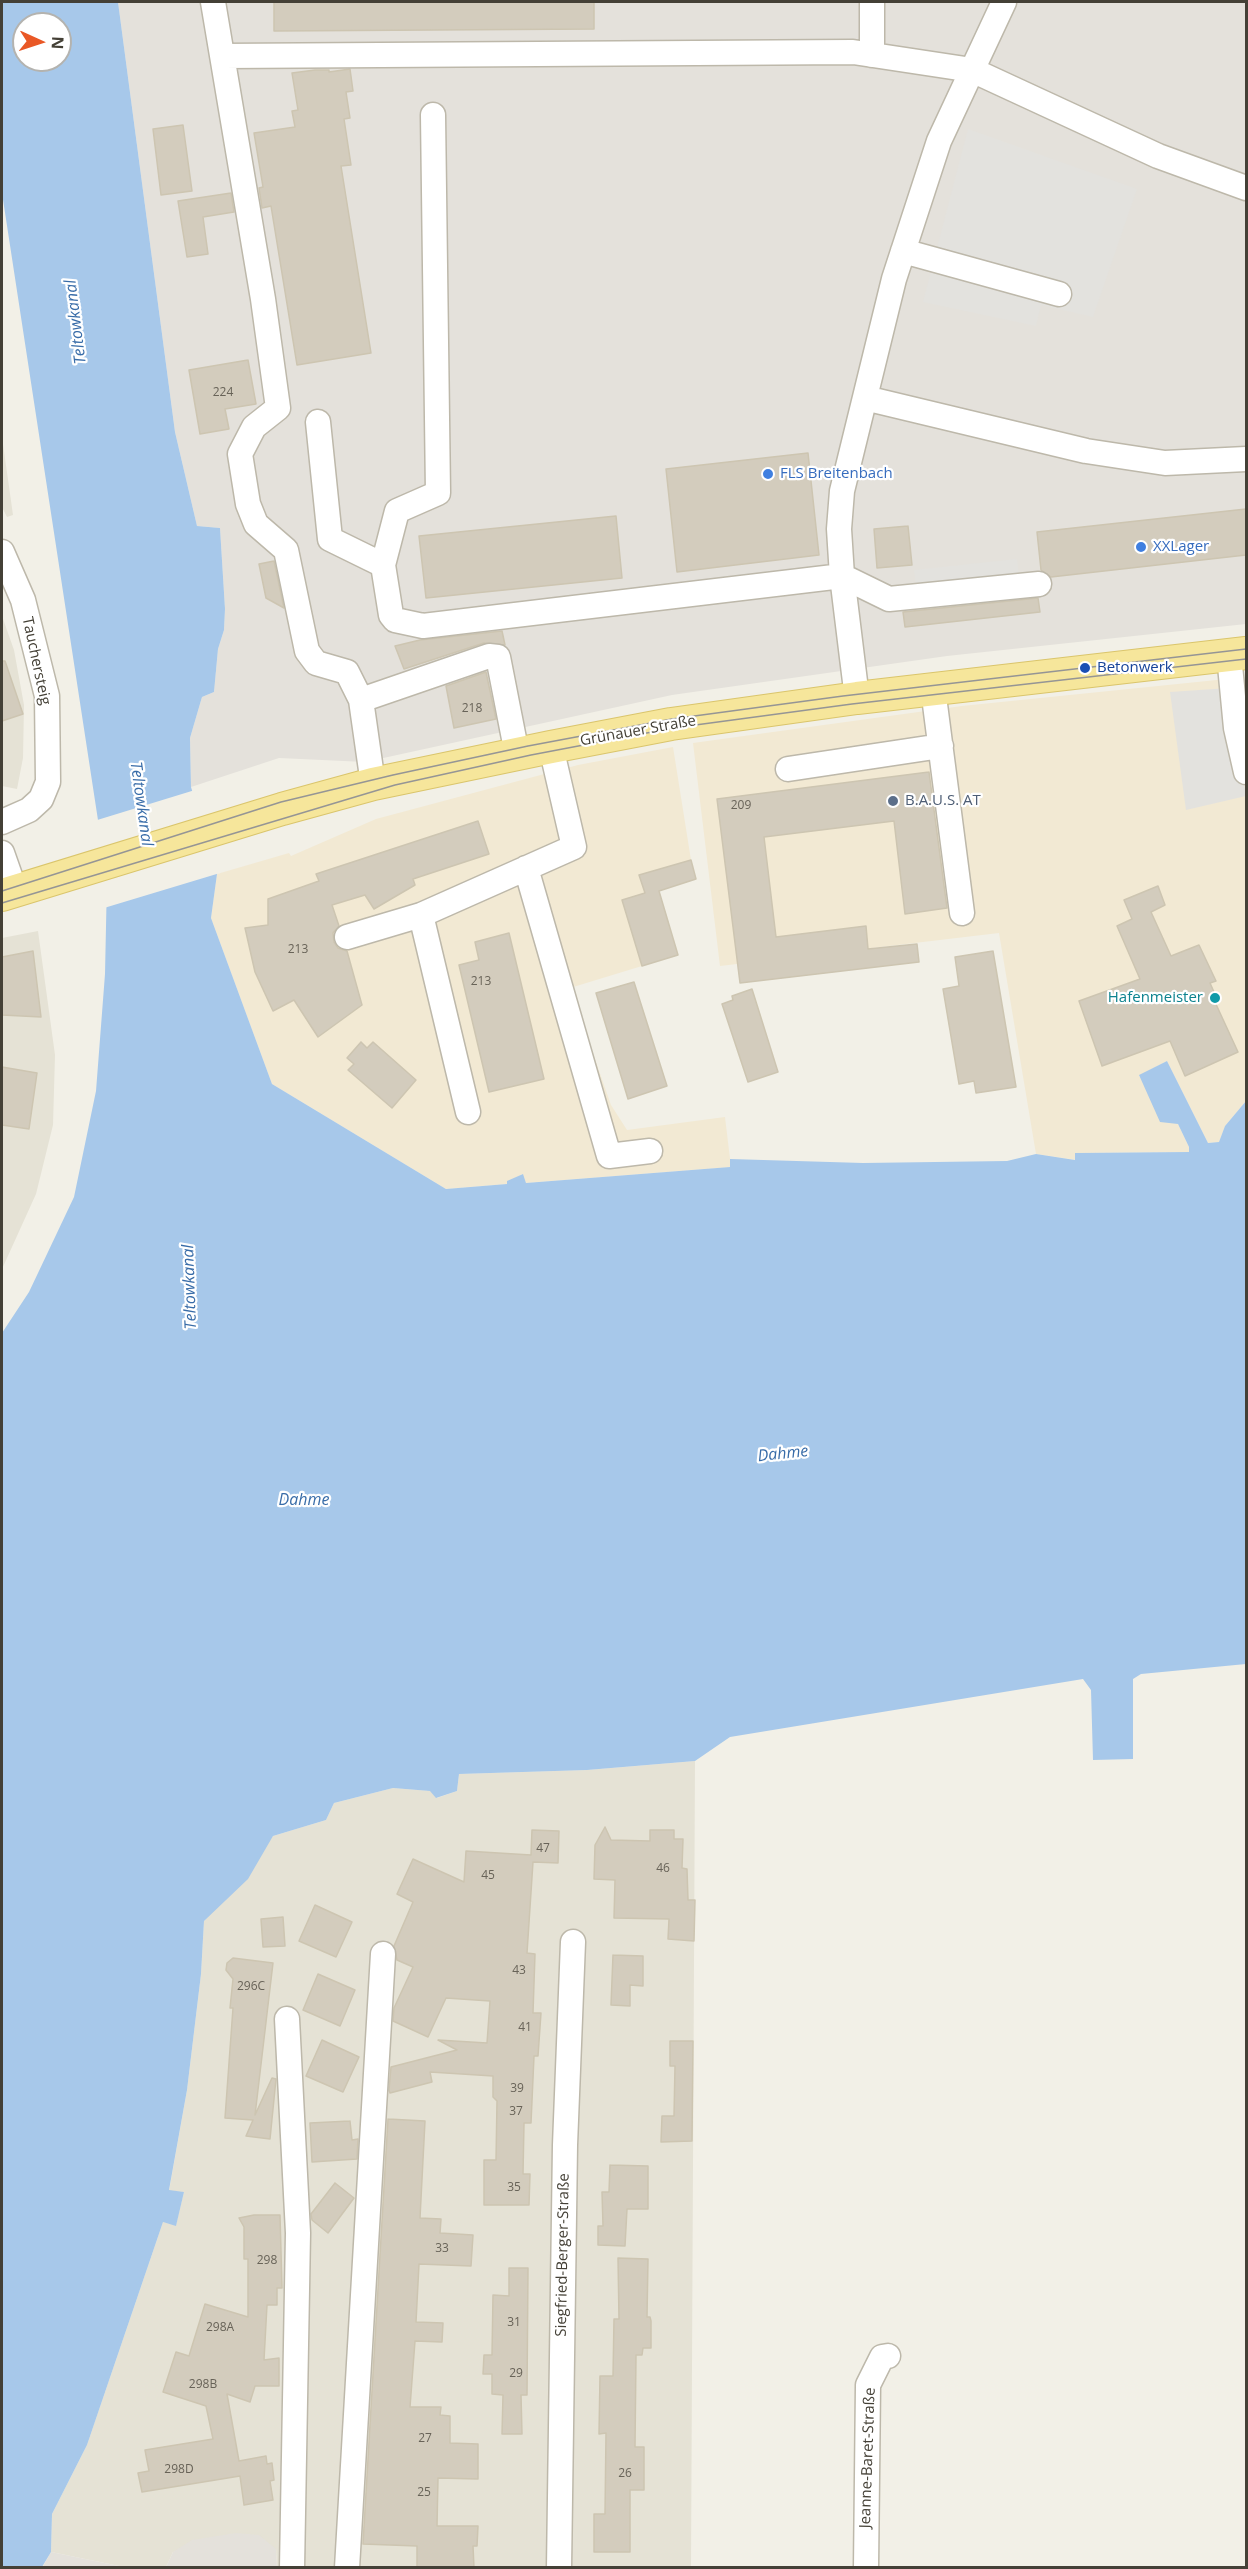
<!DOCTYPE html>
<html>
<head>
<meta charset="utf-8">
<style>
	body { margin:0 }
	#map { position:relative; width:1248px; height:2569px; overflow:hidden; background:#f2f0e7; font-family:"Open Sans",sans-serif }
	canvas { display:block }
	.frame { position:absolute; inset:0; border:3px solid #444036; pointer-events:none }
	.north { position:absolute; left:12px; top:12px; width:60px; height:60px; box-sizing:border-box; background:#fff; border:2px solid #b4b3af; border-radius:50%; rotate:93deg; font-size:16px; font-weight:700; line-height:24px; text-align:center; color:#444036 }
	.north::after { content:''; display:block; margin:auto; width:21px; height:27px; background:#e95826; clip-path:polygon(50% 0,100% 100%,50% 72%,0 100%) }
</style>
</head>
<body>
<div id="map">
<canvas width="1248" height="2569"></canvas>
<div class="frame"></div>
<div class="north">N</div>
</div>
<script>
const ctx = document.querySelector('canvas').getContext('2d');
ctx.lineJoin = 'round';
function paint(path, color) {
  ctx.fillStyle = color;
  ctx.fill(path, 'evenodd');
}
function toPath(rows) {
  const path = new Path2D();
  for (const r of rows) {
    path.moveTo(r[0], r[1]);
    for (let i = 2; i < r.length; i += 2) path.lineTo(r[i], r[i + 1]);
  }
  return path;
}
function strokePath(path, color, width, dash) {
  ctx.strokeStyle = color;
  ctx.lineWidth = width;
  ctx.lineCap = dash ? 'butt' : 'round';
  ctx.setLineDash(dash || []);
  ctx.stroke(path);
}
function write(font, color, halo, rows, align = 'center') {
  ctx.font = font + ' "Open Sans",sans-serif';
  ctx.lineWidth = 4.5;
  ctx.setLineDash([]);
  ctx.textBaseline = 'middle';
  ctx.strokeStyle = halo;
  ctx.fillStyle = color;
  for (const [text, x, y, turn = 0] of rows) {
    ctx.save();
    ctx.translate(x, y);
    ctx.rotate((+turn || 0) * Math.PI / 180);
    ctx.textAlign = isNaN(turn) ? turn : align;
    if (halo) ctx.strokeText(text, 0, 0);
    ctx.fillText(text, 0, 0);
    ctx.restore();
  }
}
paint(toPath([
	[2,437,13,515,7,517,2,507],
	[2,616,14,650,24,705,23,758,17,789,2,786],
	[38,931,55,1055,53,1125,36,1194,2,1269,2,938],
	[695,1761,691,2567,277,2567,276,2549,173,2552,166,2567,124,2567,51,2552,52,2514,87,2445,163,2222,176,2225,184,2192,169,2191,187,2090,201,1974,204,1921,273,1836,326,1820,334,1803,393,1788,431,1791,437,1798,457,1791,459,1774,587,1770]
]), '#e5e2d5');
paint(toPath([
	[1246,677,1246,1101,1225,1126,1219,1142,1208,1143,1167,1061,1139,1076,1178,1124,1189,1147,1189,1152,1076,1153,1076,1160,1036,1154,999,933,720,966,693,743,962,706],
	[673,747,691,860,640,875,645,893,622,900,642,966,570,988,611,1105,627,1130,725,1117,731,1167,526,1183,522,1174,508,1184,446,1189,272,1084,211,918,217,874,289,853,291,856,376,819,578,765]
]), '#f2e9d3');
paint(toPath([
	[118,2,1246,2,1246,624,947,656,672,695,365,762,279,758,191,787,190,738,202,697,214,692,218,649,224,630,225,609,220,528,197,526,175,432],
	[236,2533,259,2535,276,2549,277,2567,166,2567,173,2552,192,2540],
	[51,2552,124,2567,42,2568]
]), '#e4e1db');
paint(toPath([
	[968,129,1137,189,1093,317,1041,305,1036,326,923,302],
	[1017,559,1019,575,916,586,914,570],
	[1229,688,1246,796,1186,810,1170,692]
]), '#e3e2de');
paint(toPath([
	[2,2,118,2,175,432,197,526,220,528,225,609,224,630,218,649,214,692,202,697,190,738,191,787,217,874,211,918,272,1084,446,1189,507,1184,507,1181,523,1174,526,1183,730,1167,730,1159,863,1163,1007,1161,1036,1154,1075,1160,1075,1153,1189,1152,1189,1147,1178,1124,1160,1122,1139,1075,1167,1061,1208,1143,1219,1142,1225,1126,1246,1101,1246,1664,1141,1674,1133,1679,1133,1759,1093,1760,1091,1690,1083,1679,730,1737,695,1761,587,1770,459,1774,457,1791,436,1798,430,1791,393,1788,334,1803,326,1820,273,1836,248,1879,204,1921,201,1974,187,2090,169,2190,184,2192,176,2226,163,2222,87,2445,52,2514,51,2552,42,2567,2,2568,2,1333,29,1292,74,1197,96,1091,105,974,107,879,2,193],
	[24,24,60,24,60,60,24,60]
]), '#a7c8ea');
paint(toPath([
	[195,790,220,873,104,908,104,879,94,821]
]), '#f2f0e7');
const building = toPath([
	[274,2,594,2,594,29,274,31,274,2],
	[350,69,353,91,346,92,350,118,344,119,351,165,341,166,371,353,297,365,271,206,262,208,259,188,263,187,254,133,295,127,292,111,298,110,292,73,315,70,329,70,329,72,350,69],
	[183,125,192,191,161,195,153,129,183,125],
	[231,193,234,212,203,217,208,254,187,257,178,201,231,193],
	[248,360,256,404,225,409,229,429,200,434,189,370,248,360],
	[808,453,819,555,677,572,666,469,808,453],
	[1246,509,1246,555,1051,577,1041,570,1037,532,1246,509],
	[616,516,622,578,426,598,419,536,616,516],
	[908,526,912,565,877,568,874,529,908,526],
	[274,561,284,608,266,598,259,564,274,561],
	[1038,598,1040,612,905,627,903,612,1038,598],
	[502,631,505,645,484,643,404,669,395,646,420,640,502,631],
	[2,661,5,661,23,714,2,721,2,661],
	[486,672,496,719,454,728,446,686,486,672],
	[929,772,947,908,905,914,894,821,764,837,776,937,866,926,868,949,917,944,919,962,740,983,717,799,929,772],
	[478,821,489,854,413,879,415,885,374,909,365,895,332,905,339,926,333,933,334,942,338,948,347,951,362,1005,318,1037,294,1000,273,1011,255,972,245,928,268,925,268,899,319,881,316,874,478,821],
	[691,860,696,879,659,891,678,955,642,966,622,900,645,893,639,875,691,860],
	[1158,886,1165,905,1151,912,1171,956,1199,945,1216,981,1210,983,1218,1001,1215,1002,1238,1052,1185,1076,1170,1041,1102,1066,1079,1001,1140,979,1117,926,1132,919,1124,900,1158,886],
	[509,933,544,1079,489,1092,459,965,479,960,475,942,509,933],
	[33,951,41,1017,2,1015,2,957,33,951],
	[993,951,1016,1087,976,1093,974,1081,959,1084,943,989,959,986,955,957,993,951],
	[634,982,667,1086,628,1099,596,993,634,982],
	[752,989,778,1072,748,1082,722,1004,733,1000,732,996,752,989],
	[361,1042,367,1048,373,1042,416,1080,392,1108,348,1070,354,1064,347,1058,361,1042],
	[2,1067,37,1073,29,1129,2,1125,2,1067],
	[605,1827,611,1840,650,1841,650,1830,674,1830,674,1839,683,1839,682,1868,687,1869,688,1900,695,1900,694,1941,668,1939,669,1919,614,1918,615,1880,594,1879,595,1845,605,1827],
	[532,1830,559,1831,558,1863,533,1862,527,1953,535,1954,533,2013,541,2013,538,2056,534,2056,531,2123,524,2123,523,2174,530,2174,529,2205,484,2205,484,2160,496,2160,497,2101,493,2097,493,2076,430,2072,432,2082,390,2093,389,2090,391,2067,457,2050,438,2040,487,2043,490,2001,446,1998,428,2037,393,2021,394,2008,413,1967,397,1960,394,1946,413,1902,397,1894,413,1859,464,1882,466,1851,531,1855,532,1830],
	[315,1905,352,1922,336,1957,299,1941,315,1905],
	[283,1917,285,1946,263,1947,261,1919,283,1917],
	[613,1955,643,1956,643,1986,630,1985,630,2006,611,2005,613,1955],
	[233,1958,273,1963,255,2115,272,2078,276,2079,270,2139,246,2136,253,2120,225,2118,233,2008,230,2008,233,1979,226,1970,227,1963,233,1958],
	[318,1974,355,1990,340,2026,303,2010,318,1974],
	[322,2040,359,2057,343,2092,306,2076,322,2040],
	[670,2041,693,2041,692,2141,661,2142,662,2116,674,2116,675,2066,670,2066,670,2041],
	[388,2119,425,2121,420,2218,441,2219,440,2233,473,2235,471,2266,419,2264,416,2322,443,2323,442,2342,415,2341,410,2407,441,2407,440,2415,450,2416,450,2443,478,2444,478,2479,438,2478,437,2526,478,2526,477,2546,473,2546,474,2568,417,2568,417,2546,363,2544,388,2119],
	[350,2121,352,2140,358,2139,357,2159,312,2162,310,2123,350,2121],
	[610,2165,648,2166,648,2209,627,2209,625,2246,598,2245,598,2226,603,2226,602,2192,609,2192,610,2165],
	[335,2183,354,2198,328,2233,312,2220,311,2214,335,2183],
	[254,2215,280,2215,282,2288,277,2288,277,2305,267,2305,264,2360,279,2358,279,2386,255,2386,250,2402,227,2394,239,2461,266,2456,267,2464,272,2463,274,2480,270,2481,273,2500,244,2505,240,2476,142,2492,138,2473,149,2471,145,2450,213,2439,206,2406,163,2392,176,2352,189,2356,205,2304,248,2317,248,2259,244,2259,244,2227,239,2218,254,2215],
	[618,2258,648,2259,647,2317,650,2317,651,2321,651,2348,643,2348,642,2355,636,2355,635,2447,644,2447,644,2490,630,2490,630,2552,594,2552,594,2514,605,2514,606,2433,599,2434,600,2376,613,2376,614,2319,619,2319,618,2258],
	[509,2268,528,2268,527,2395,521,2395,522,2434,502,2434,503,2395,492,2394,492,2374,483,2374,484,2355,492,2355,493,2295,509,2296,509,2268]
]);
paint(building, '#d3ccbd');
strokePath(building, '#cdc5b1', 1.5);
const minor = toPath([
	[213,2,263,299,278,408,254,427,240,454,248,504,256,524,286,550,307,651,316,663,347,672,361,700],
	[872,2,872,55],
	[223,56,853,52,972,70,1158,156,1246,188],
	[433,115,438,493,397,511,383,565,391,615,395,620,423,626,842,576,889,599,1039,584],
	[903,251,1059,294],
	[865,398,1086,451,1165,463,1246,459],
	[318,422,330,539,383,565],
	[2,552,23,600,47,696,48,782,41,799,29,810,2,822],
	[1229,655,1236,728,1246,772],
	[933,689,962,913],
	[857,698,842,576,839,529,842,491,894,279,939,141,1004,2],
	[788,769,941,746],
	[373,784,361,700,489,656,498,657,517,754],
	[2,853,15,890],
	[526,868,609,1156,650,1151],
	[421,915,468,1112],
	[347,937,421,915,574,847,551,747],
	[287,2019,298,2233,292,2568],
	[347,2568,383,1954],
	[559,2568,565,2145,573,1942],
	[866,2568,868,2385,882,2357,888,2356]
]);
const major = toPath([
	[2,895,282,809,373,784,551,747,671,724,857,698,1246,653]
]);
strokePath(minor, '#bdb8aa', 27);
strokePath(major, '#dac56c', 34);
strokePath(minor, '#fff', 24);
strokePath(major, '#f6e69b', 32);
strokePath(toPath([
	[2,891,281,802,393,775,528,746,672,719,843,696,1246,649],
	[2,903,395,785,531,755,673,728,852,704,1246,659]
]), '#959595', 1.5);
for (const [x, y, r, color] of [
	[768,474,6,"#3f7fe0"],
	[1141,547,6,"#3f7fe0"],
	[1085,668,6,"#1a4fb4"],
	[893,801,6,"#5c6f8a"],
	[1215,998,6,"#0f9aa8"]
]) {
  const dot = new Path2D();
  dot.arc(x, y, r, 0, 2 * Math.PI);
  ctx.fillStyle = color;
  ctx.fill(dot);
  strokePath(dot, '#fff', 2);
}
write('12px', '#686358', null, [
	["224",223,393],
	["218",472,709],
	["209",741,806],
	["213",298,950],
	["213",481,982],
	["47",543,1849],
	["46",663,1869],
	["45",488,1876],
	["43",519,1971],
	["296C",251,1987],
	["41",525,2028],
	["39",517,2089],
	["37",516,2112],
	["35",514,2188],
	["33",442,2249],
	["298",267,2261],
	["31",514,2323],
	["298A",220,2328],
	["29",516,2374],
	["298B",203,2385],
	["27",425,2439],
	["298D",179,2470],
	["26",625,2474],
	["25",424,2493]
]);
write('15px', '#366cbe', '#fff', [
	["FLS Breitenbach",780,474],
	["XXLager",1153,547]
], 'left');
write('15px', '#444036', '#fff', [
	["Tauchersteig",36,661,78],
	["Grünauer Straße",638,731,-10],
	["Siegfried-Berger-Straße",563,2255,-89],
	["Jeanne-Baret-Straße",868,2458,-88]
]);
write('15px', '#164399', '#fff', [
	["Betonwerk",1097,668]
], 'left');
write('15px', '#4e5e75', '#fff', [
	["B.A.U.S. AT",905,801]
], 'left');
write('15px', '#0d838f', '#fff', [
	["Hafenmeister",1203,998]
], 'right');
write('italic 16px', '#386ca8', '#fff', [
	["Teltowkanal",76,322,-97],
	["Teltowkanal",141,804,82],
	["Teltowkanal",190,1287,-92],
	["Dahme",783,1454,-6],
	["Dahme",304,1500]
]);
</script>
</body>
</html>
